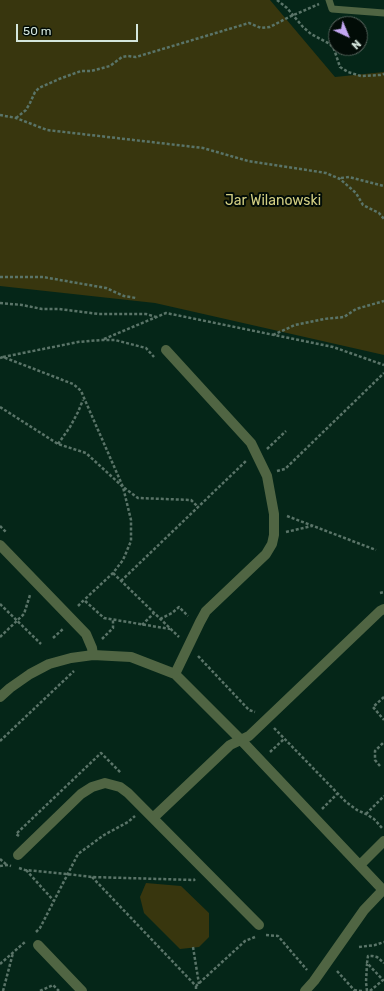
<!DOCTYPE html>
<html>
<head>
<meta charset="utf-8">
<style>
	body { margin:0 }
	#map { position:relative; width:384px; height:991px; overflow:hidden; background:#052618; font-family:Rubik,sans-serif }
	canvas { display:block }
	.north { position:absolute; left:328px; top:16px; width:40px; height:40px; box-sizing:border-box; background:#020c07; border:1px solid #56635c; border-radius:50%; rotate:136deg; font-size:11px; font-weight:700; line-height:16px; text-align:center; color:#d4e6dc }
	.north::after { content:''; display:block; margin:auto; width:14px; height:18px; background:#c3a7f2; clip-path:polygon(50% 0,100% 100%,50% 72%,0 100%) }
	.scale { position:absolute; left:16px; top:24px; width:122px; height:18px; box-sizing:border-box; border:2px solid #d4e6dc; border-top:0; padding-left:5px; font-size:12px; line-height:14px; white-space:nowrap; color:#d4e6dc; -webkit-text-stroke:3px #020c07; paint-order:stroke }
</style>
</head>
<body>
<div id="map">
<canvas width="384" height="991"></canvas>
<div class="north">N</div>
<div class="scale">50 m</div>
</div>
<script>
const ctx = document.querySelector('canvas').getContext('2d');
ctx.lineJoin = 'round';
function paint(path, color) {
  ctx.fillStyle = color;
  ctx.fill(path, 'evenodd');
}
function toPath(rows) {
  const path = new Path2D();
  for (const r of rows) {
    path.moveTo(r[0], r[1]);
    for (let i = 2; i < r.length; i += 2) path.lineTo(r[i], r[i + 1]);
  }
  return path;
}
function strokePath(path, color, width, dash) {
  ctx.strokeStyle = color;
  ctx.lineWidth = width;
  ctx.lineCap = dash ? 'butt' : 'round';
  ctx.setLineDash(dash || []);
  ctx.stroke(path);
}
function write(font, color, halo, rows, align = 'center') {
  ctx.font = font + ' Rubik,sans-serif';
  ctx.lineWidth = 4;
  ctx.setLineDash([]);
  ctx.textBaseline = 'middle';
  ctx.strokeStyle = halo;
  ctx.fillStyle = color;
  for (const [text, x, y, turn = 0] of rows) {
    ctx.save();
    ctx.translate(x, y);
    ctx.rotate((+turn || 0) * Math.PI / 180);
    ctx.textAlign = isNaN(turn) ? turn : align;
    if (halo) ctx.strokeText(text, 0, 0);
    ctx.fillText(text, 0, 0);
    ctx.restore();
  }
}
paint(toPath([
	[0,0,270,0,335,77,384,72,384,355,155,303,0,286],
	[146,883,181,886,209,913,209,937,199,947,180,949,144,913,140,897]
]), '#38360e');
strokePath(toPath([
	[277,0,287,8,303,27,311,34,330,44,334,49,340,67,348,72,361,76,380,75,384,74],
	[0,115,16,118,47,130,203,148,248,161,326,173,340,179,356,193,363,205,379,213,384,219],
	[16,118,26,110,30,103,35,92,39,88,59,79,81,71,91,71,110,66,122,57,128,56,136,57,249,23,261,28,270,27,289,17,319,4],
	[341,178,349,177,384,186],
	[0,277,43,277,106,288,124,296,136,298],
	[0,303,22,305,42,309,59,309,99,314,146,314,156,317],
	[273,335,295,325,324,319,344,317,356,309,384,301],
	[104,339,166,313,333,347,384,365],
	[3,357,78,342,101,340,115,340,146,348,154,357],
	[0,358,3,357,73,384,78,388,81,391,123,487,138,498,191,500,198,507],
	[0,407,58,444,86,453,123,487,131,520,131,541,123,560,113,573,84,600],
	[58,444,70,427,78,412,83,400],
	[267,449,286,431],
	[277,471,285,469,384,373],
	[287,516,376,550],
	[0,526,7,533],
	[286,532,312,526],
	[113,573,179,637],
	[121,581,246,461],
	[380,593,384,592],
	[0,604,41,644],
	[78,606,84,600,104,618,170,629],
	[160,619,172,613,179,607,188,616],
	[142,625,154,613],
	[0,637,24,614,30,595],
	[53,638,63,629],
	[102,639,113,628,113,620],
	[198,656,249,710,255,712],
	[384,697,373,707,384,720],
	[274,728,346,802,357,810,366,814,374,819,383,829],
	[0,741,74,671],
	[270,752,284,739],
	[380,766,375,760,375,751,384,742],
	[322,809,337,794],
	[366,814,384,796],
	[19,836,16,834,101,753,121,773],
	[0,859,7,865],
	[0,866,8,865,11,866],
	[19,868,25,870,67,874,92,877,194,880,195,879],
	[26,870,54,901],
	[92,877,196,986,245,941,255,937],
	[36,932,40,928,78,854,104,835,128,822,135,816],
	[266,935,278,936,307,970],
	[193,947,199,984],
	[359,947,375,945,384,942],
	[0,964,25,942],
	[337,971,355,991],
	[196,986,196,991],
	[354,990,362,991],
	[3,991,13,953],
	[40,991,53,985,59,991],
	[367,991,366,982,367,964],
	[370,991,383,980,367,963,368,956,372,956,377,957,384,963]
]), '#5a7468', 2.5, [3, 2]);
strokePath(toPath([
	[329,0,332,9,384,13]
]), '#506543', 7);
strokePath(toPath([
	[166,350,251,443,267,476,274,514,274,535,272,544,266,554,206,611,200,622,175,674],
	[0,545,86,634,92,648,93,655],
	[0,697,10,688,30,674,49,664,71,658,93,655,131,657,175,674,241,740,384,891],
	[153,818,230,745,249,736,380,611,384,609],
	[18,855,81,794,92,787,105,783,120,787,128,793,259,925],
	[360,865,384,841],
	[38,945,82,991],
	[305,991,314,981,364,910,383,890]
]), '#506543', 10);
write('14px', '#d2ce82', '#020c07', [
	["Jar Wilanowski",273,201]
]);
</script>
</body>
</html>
